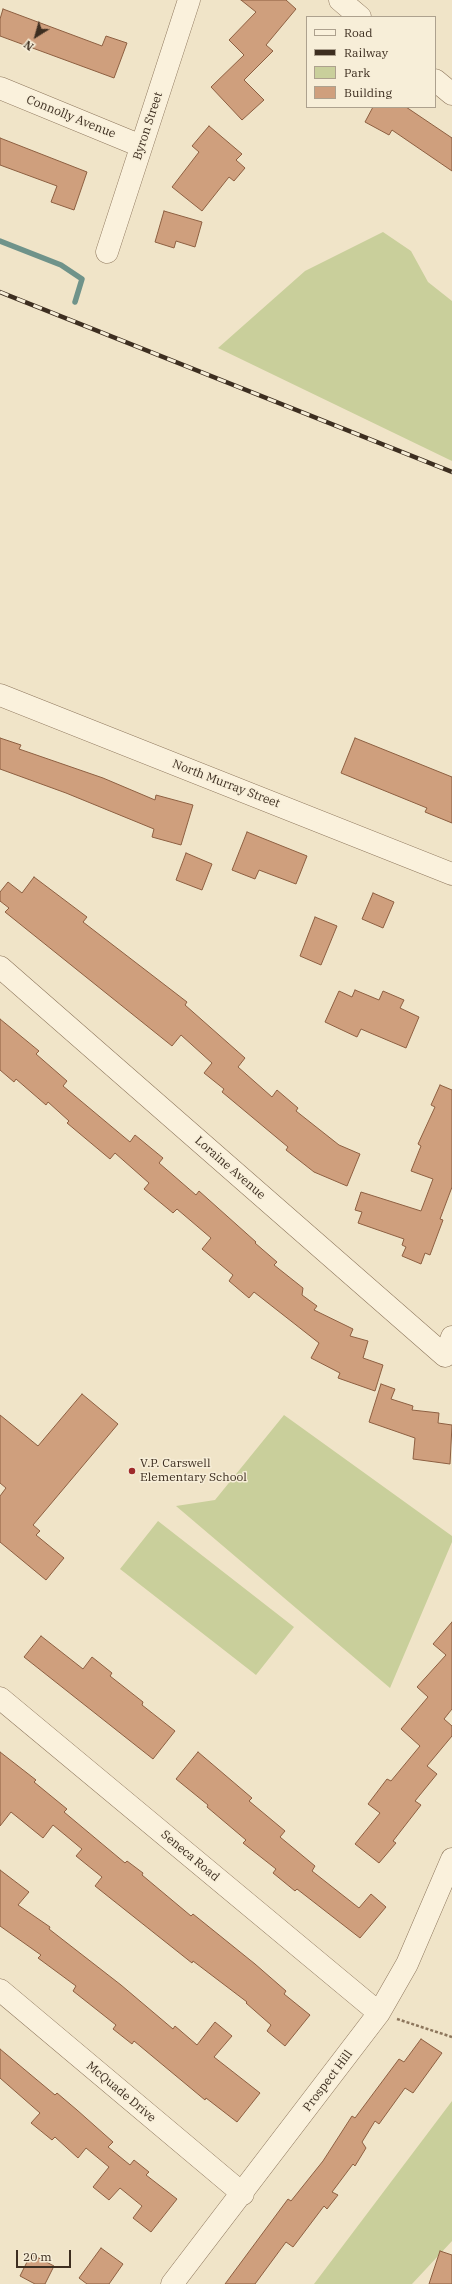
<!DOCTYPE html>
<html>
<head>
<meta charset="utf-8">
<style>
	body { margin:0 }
	#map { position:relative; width:452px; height:2284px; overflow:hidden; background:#f0e4c8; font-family:"IBM Plex Serif",serif }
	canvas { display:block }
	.legend { position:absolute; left:306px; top:16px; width:130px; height:92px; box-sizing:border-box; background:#f7eed8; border:1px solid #ada18e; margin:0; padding:5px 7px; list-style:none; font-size:12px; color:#3d2e20 }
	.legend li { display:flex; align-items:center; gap:8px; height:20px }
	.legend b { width:20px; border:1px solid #ada18e }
	.north { position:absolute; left:16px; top:16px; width:40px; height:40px; -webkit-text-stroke:3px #f7eed8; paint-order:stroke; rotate:217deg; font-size:11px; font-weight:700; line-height:16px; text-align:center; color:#3d2e20 }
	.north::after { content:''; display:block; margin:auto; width:14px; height:18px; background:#3d2e20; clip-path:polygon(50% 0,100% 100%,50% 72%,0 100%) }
	.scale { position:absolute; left:16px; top:2250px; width:55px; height:18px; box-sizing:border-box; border:2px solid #3d2e20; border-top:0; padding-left:5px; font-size:12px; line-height:14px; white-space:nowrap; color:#3d2e20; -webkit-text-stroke:3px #f7eed8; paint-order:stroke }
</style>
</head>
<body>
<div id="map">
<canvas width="452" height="2284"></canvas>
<ul class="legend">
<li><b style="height:5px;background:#faf1dc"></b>Road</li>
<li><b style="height:5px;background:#3d2e20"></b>Railway</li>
<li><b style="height:11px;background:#c9cf9b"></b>Park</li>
<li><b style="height:11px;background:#cf9f7d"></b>Building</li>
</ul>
<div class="north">N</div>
<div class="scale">20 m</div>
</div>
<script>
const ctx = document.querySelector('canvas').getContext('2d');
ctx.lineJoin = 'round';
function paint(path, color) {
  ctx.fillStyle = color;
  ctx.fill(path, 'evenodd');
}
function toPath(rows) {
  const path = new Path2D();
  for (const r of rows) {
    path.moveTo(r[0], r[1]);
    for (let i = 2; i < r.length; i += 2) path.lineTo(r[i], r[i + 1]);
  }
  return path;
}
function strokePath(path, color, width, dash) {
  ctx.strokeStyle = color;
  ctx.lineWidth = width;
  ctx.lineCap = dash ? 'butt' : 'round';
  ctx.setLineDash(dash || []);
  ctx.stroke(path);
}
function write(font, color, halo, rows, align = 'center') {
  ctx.font = font + ' "IBM Plex Serif",serif';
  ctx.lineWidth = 3;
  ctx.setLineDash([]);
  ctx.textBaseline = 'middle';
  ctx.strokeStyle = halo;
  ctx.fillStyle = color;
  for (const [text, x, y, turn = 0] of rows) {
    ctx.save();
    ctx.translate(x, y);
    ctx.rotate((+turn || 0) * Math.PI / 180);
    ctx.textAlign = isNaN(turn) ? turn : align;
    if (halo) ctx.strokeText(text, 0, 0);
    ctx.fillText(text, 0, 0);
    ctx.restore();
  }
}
paint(toPath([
	[383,232,411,251,428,282,452,301,452,461,218,348,305,271],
	[284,1415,452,1536,452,1542,390,1688,176,1506,215,1500],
	[158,1521,294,1627,256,1675,120,1569],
	[452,2101,452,2241,412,2284,314,2284]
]), '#c9cf9b');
strokePath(toPath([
	[0,241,61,265,82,279,75,302]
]), '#6f938a', 5.5);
const building = toPath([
	[241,0,286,0,296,9,266,45,273,51,244,80,264,100,242,120,211,87,244,55,229,40,256,12,241,0],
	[3,9,102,46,106,36,127,43,114,78,0,36,0,19,3,9],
	[373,107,406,107,452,138,452,171,392,130,389,135,365,122,373,107],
	[209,126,242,154,236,160,245,168,234,181,229,177,202,211,172,187,199,152,192,146,209,126],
	[0,138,87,172,74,210,51,202,57,186,0,165,0,138],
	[164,211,202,222,195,247,176,241,174,248,155,242,164,211],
	[0,738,21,745,19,749,103,778,155,800,156,795,193,805,181,845,152,837,154,829,66,793,0,769,0,738],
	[355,738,452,777,452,823,425,812,427,808,341,773,355,738],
	[247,832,307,856,296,884,259,870,255,879,232,870,247,832],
	[186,853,212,864,202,890,176,880,186,853],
	[34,877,87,917,83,922,187,1002,185,1005,245,1058,238,1067,272,1097,277,1090,298,1108,296,1111,339,1145,360,1154,347,1186,314,1172,286,1150,288,1147,222,1092,224,1089,204,1073,212,1063,181,1035,172,1046,5,912,9,908,0,901,0,892,8,882,22,893,34,877],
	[373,893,394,902,383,928,362,919,373,893],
	[315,917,337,926,321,965,300,956,315,917],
	[355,990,379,1000,383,991,404,1000,400,1008,419,1017,406,1048,361,1029,357,1037,325,1022,339,991,352,997,355,990],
	[0,1019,39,1051,36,1054,67,1081,63,1086,130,1142,135,1135,163,1158,159,1163,196,1195,199,1191,256,1242,255,1243,277,1262,274,1265,303,1288,302,1295,317,1306,314,1310,353,1329,350,1336,368,1341,363,1358,383,1365,375,1391,338,1378,340,1373,311,1358,319,1343,254,1292,249,1298,229,1281,233,1275,202,1249,211,1238,177,1209,173,1213,144,1189,149,1183,115,1153,110,1159,67,1123,69,1121,48,1102,46,1105,16,1079,14,1082,0,1070,0,1019],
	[440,1085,452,1090,452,1187,440,1219,443,1220,430,1255,425,1253,421,1264,402,1256,406,1247,402,1245,404,1239,358,1223,362,1212,355,1210,361,1192,421,1211,433,1179,411,1171,421,1146,418,1144,435,1107,431,1105,440,1085],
	[381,1384,395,1389,391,1399,413,1406,412,1410,439,1413,438,1423,452,1425,450,1464,413,1459,415,1438,369,1422,381,1384],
	[82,1394,118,1424,33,1525,40,1531,36,1535,64,1558,46,1580,0,1542,0,1496,6,1488,0,1483,0,1415,38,1446,82,1394],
	[452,1622,452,1709,444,1719,452,1726,452,1736,427,1766,437,1774,415,1801,421,1805,393,1841,396,1843,379,1863,355,1844,380,1813,368,1804,387,1779,391,1781,420,1746,401,1729,428,1697,417,1687,446,1655,433,1644,452,1622],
	[41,1636,83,1669,92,1657,112,1673,110,1676,143,1702,142,1705,175,1731,153,1759,24,1657,41,1636],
	[0,1752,36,1780,34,1782,67,1809,64,1812,125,1863,127,1861,143,1873,142,1875,191,1916,193,1914,255,1964,286,1991,284,1994,310,2015,285,2046,267,2031,271,2025,246,2003,247,2002,193,1961,192,1963,95,1886,102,1877,76,1856,82,1849,53,1825,43,1838,11,1812,0,1826,0,1752],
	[198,1752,252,1798,249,1801,285,1831,280,1837,315,1866,312,1871,359,1908,371,1894,386,1907,360,1938,297,1889,295,1891,273,1873,276,1869,243,1843,246,1840,207,1807,208,1805,176,1779,198,1752],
	[0,1870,29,1892,18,1905,50,1927,49,1929,121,1985,173,2029,175,2026,197,2045,215,2022,232,2036,214,2057,260,2093,237,2122,206,2098,205,2100,134,2041,132,2044,113,2029,116,2025,73,1991,76,1986,38,1958,41,1955,0,1926,0,1870],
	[421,2039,442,2053,413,2093,405,2088,379,2124,375,2121,362,2142,366,2148,355,2166,353,2164,332,2192,338,2195,327,2209,324,2206,293,2247,286,2242,255,2284,225,2284,288,2199,291,2201,323,2161,352,2116,355,2118,399,2059,404,2062,421,2039],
	[0,2049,55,2095,57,2093,77,2110,113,2142,108,2147,130,2165,134,2160,149,2172,146,2175,177,2199,151,2232,133,2218,142,2206,120,2188,109,2200,93,2187,109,2167,86,2148,78,2158,55,2137,52,2140,31,2123,40,2113,0,2078,0,2049],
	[101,2248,123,2264,109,2284,87,2284,79,2278,101,2248],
	[440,2251,452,2255,452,2284,429,2284,440,2251],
	[31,2254,54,2266,45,2284,35,2284,20,2276,31,2254]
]);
paint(building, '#cf9f7d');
strokePath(building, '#8d5f41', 1);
const minor = toPath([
	[340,0,360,17],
	[435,80,452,94],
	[0,88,141,146],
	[107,252,189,0],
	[0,695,452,874],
	[0,967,445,1356,452,1337],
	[0,1698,379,2013],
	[0,1990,243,2194],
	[172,2284,379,2013,407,1964,452,1859]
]);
strokePath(minor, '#8d765c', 23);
strokePath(toPath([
	[397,2019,452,2037]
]), '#8d765c', 2.5, [3, 2]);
strokePath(minor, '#faf1dc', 22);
const rail = toPath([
	[0,292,452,472]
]);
strokePath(rail, '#3d2e20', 4.5);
strokePath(rail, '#f7eed8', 3, [9]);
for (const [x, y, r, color] of [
	[132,1471,4,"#9e2a2b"]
]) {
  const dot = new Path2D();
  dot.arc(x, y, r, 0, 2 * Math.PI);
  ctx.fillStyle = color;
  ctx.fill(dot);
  strokePath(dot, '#f7eed8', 1.5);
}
write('12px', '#3d2e20', '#f7eed8', [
	["Connolly Avenue",71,117,22],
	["Byron Street",148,126,-72],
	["North Murray Street",226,784,21],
	["Loraine Avenue",230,1168,41],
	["Seneca Road",190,1856,40],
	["Prospect Hill",328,2081,-53],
	["McQuade Drive",121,2092,40]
]);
write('12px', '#3d2e20', '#f7eed8', [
	["V.P. Carswell",140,1464],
	["Elementary School",140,1478]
], 'left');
</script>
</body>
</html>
